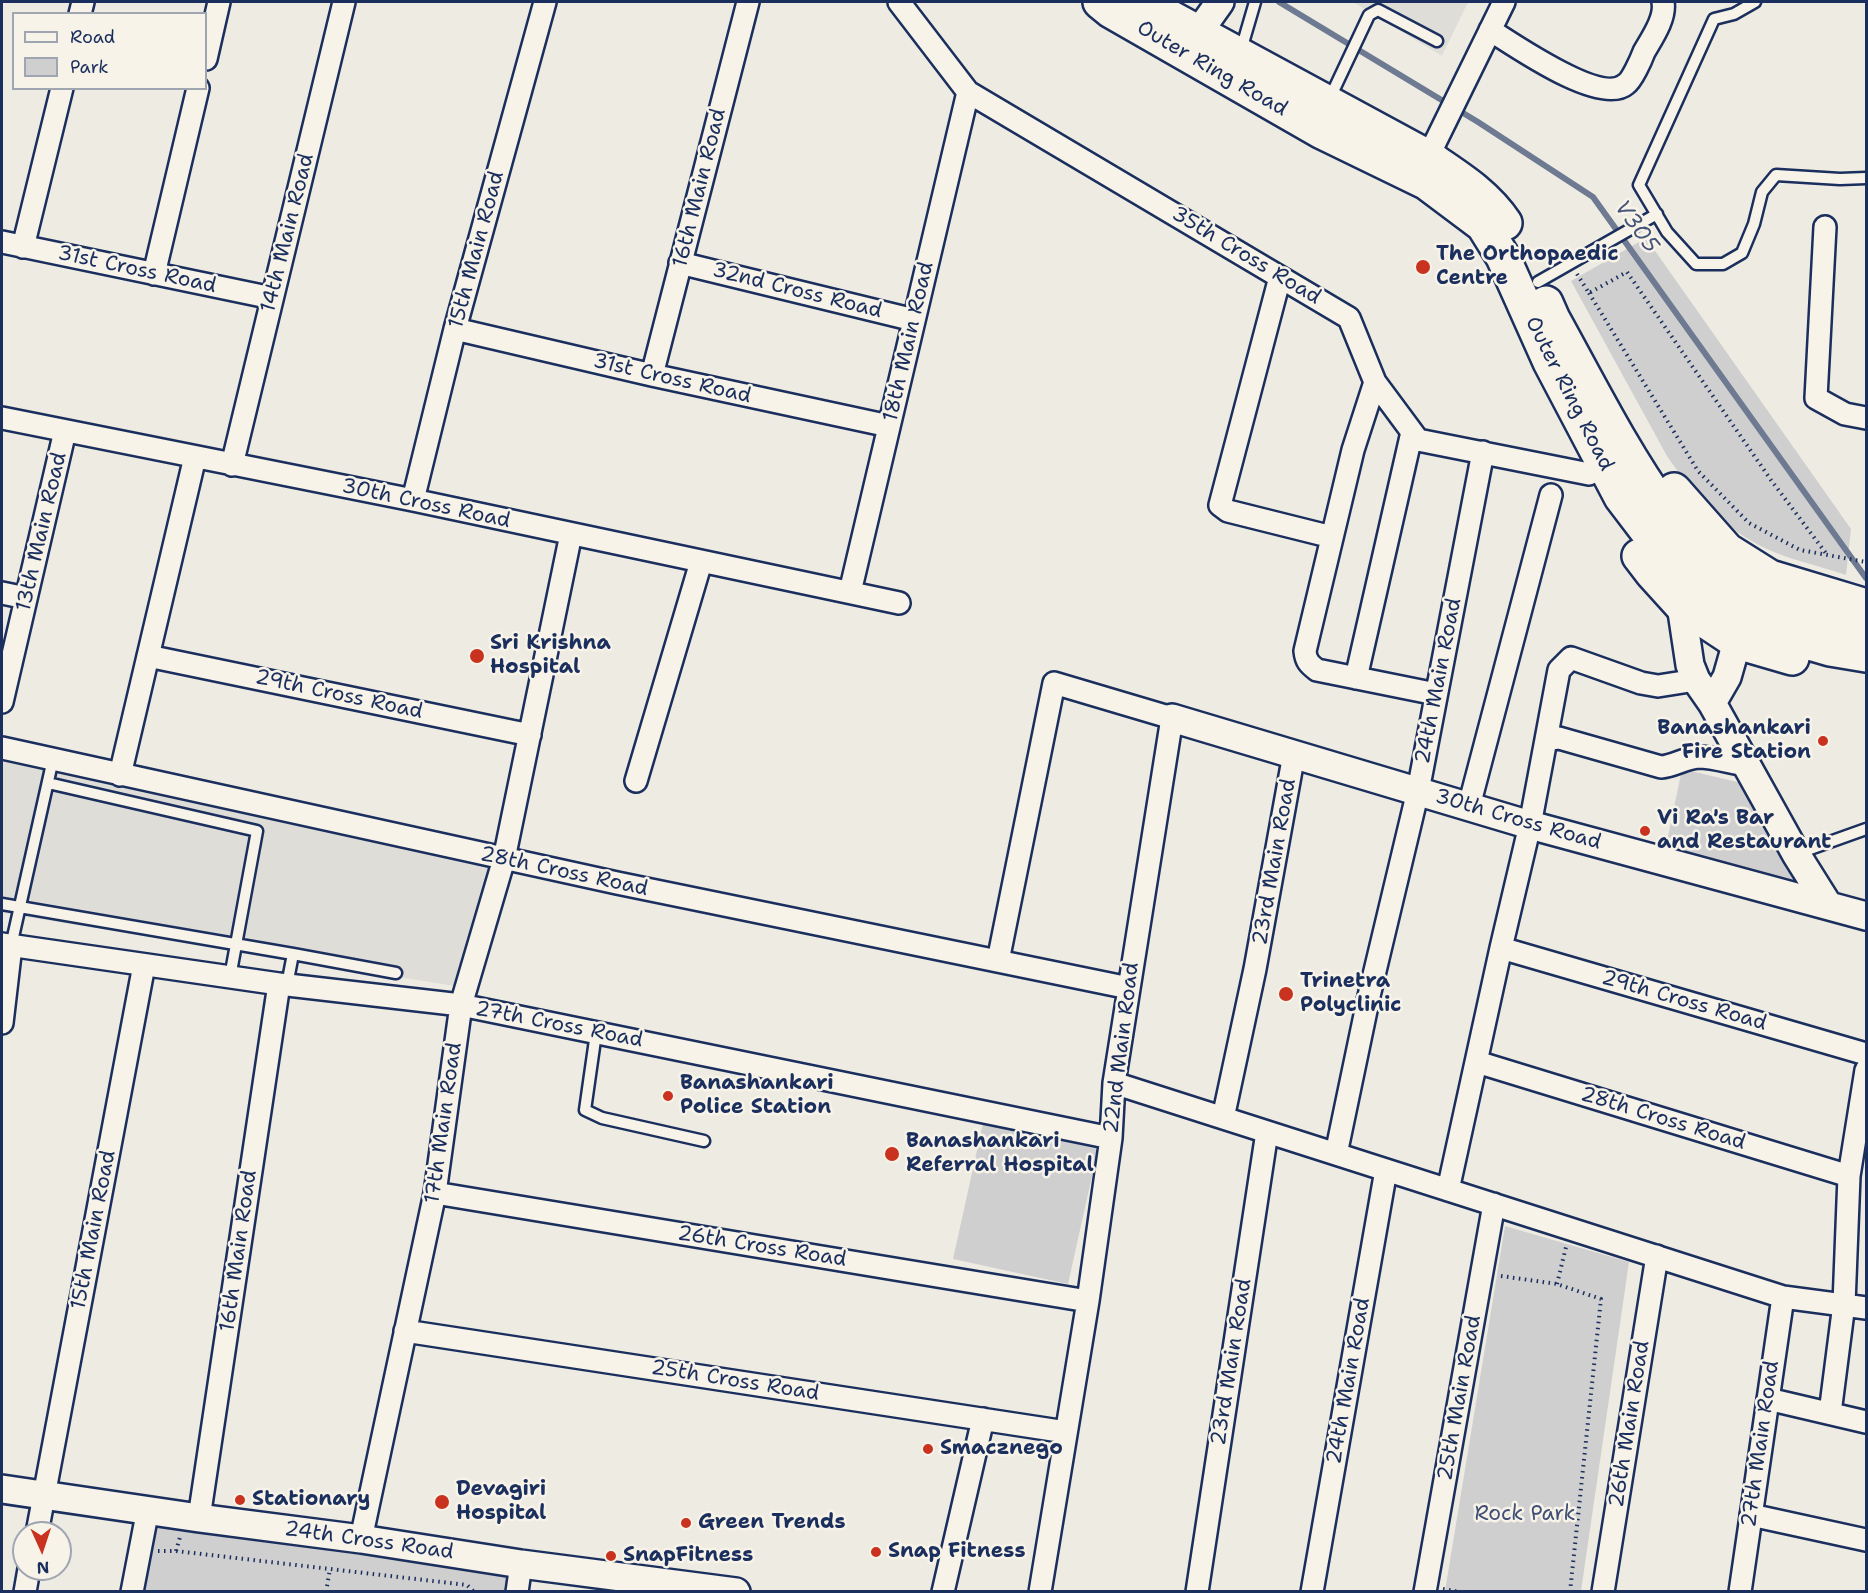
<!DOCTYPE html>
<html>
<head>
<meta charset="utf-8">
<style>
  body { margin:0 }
  #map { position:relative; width:1868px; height:1593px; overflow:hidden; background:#eeebe2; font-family:"Shantell Sans",sans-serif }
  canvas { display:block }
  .frame { position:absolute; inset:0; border:3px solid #1b2f5e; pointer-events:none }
  .legend { position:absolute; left:12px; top:12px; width:195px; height:78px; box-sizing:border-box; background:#f7f3e8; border:2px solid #9fa5b1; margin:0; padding:8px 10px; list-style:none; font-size:18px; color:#1b2f5e }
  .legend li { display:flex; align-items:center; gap:12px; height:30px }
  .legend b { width:30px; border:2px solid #9fa5b1 }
  .north { position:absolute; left:12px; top:1521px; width:60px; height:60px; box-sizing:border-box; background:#f7f3e8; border:2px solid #9fa5b1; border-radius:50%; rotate:177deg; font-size:16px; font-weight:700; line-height:24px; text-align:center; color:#1b2f5e }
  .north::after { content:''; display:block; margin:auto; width:21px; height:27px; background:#c8321e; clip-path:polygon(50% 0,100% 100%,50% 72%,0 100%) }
</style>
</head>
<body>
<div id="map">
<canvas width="1868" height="1593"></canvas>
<div class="frame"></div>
<ul class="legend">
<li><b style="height:8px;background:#f7f3e8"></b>Road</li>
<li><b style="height:16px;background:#cfcfcf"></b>Park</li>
</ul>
<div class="north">N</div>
</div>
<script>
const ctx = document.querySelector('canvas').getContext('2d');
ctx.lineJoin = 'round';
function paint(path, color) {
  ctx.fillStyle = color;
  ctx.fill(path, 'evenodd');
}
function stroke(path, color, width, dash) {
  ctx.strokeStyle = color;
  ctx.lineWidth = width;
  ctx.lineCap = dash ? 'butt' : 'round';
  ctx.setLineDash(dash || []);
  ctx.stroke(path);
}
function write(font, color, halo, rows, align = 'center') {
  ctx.font = font + ' "Shantell Sans",sans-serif';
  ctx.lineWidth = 5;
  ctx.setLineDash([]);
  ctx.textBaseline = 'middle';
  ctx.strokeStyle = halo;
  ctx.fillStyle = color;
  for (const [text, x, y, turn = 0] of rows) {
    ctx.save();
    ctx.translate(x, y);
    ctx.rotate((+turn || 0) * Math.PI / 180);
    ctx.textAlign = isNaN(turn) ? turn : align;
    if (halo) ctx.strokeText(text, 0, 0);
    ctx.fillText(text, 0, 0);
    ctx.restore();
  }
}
const built = new Path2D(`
  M1353 2H1468L1442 56Z
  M2 757 490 864 461 987 2 913Z`);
const green = new Path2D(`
  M1646 238 1851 529 1846 575C1820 566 1791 560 1767 549 1725 530 1692 493 1667 456L1571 281Z
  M1682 769 1746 784 1802 893 1665 851Z
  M983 1123 1098 1149 1068 1284 953 1259Z
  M1505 1226 1629 1262 1581 1591H1445Z
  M152 1515 514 1572 511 1591 139 1592Z`);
const stream = new Path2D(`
  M1279 2 1478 122 1593 197 1866 578`);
const path = new Path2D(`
  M1577 274 1589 293 1627 272 1771 480 1828 556
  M1589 293 1698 471 1749 523 1800 550 1866 562
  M1501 1276 1557 1284 1601 1299 1570 1592
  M1557 1284 1566 1247
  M158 1551H176L467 1585 474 1592
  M176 1551 180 1537
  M1443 1589 1460 1592
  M326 1592 330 1569`);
const service = new Path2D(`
  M1755 2 1734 14 1714 19 1639 185 1667 232 1696 264H1723L1742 253 1754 224 1762 192 1776 175 1840 179 1866 178
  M1241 50 1255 2
  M1329 100 1369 15 1378 10 1437 41
  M1538 282 1657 214
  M48 783 257 831 230 977
  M1796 854 1866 829
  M2 904 293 954
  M11 946 53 759
  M287 985 293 954 396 973
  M596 1033 585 1110 602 1118 704 1141`);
const minor = new Path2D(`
  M899 2 968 92 1349 318 1375 382 1418 440 1589 474
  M80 14 83 2
  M1490 30C1514 45 1601 106 1626 84 1632 80 1641 60 1644 52 1652 38 1666 18 1663 2
  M206 59 219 2
  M1428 157 1504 2
  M1825 227 1816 398 1845 414 1866 418
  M2 242 272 298
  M23 247 62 88
  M680 263 914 320
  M154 274 198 88
  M1280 277 1220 505 1228 511 1332 537
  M455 329 652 375 889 426
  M652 375 748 2
  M1375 382 1353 450 1305 651C1306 661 1309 664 1317 670L1436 694
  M2 418 413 500 899 603
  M232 465 344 2
  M413 500 455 329 545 2
  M850 592 968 92
  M2 593 26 598
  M148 656 530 735
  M1356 678 1412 432
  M2 702 65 431
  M1545 745 1559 670 1571 658 1641 683 1658 686 1696 680
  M2 748 617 883 1129 988
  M120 775 195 457
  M636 781 701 562
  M1469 806 1551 495
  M2 944 279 984 461 1005 1111 1138
  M1501 948 1866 1054
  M998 961 1054 683 1172 718 1114 1083 1111 1138 1088 1301 1040 1592
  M2 1023 11 946
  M1477 1062 1849 1176
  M1114 1083 1783 1297 1866 1308
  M1223 1118 1255 969 1294 754
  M1336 1154 1369 996 1418 791 1483 452
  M1448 1190 1501 948 1530 825 1545 745 1550 739 1559 738 1661 767C1674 766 1685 758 1698 757 1714 757 1731 763 1746 765
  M435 1193 1088 1301
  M405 1331 1066 1432
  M1768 1399 1866 1422
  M1830 1413 1844 1304 1849 1176 1866 1070
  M1751 1515 1866 1540
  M199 1518 279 984
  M37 1533 144 965
  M361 1539 435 1193 461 1005 504 859 571 534
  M25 1592 29 1569
  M132 1592 148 1509
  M517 1592 521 1564
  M943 1592 983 1419
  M1197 1592 1267 1132
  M1312 1592 1386 1170
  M1425 1592 1494 1204
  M1603 1592 1657 1256
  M1740 1592 1783 1297`);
const tertiary = new Path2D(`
  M1198 33 1220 2
  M1681 605 1690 665 1696 680 1712 703 1796 854 1828 905
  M1712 703 1727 677 1737 642
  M1172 718 1530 825 1866 916
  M2 1489 199 1518 361 1539 521 1564 736 1592`);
const trunk = new Path2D(`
  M1100 2 1111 11 1322 132 1427 183 1483 225 1503 257 1550 362 1621 497 1672 564 1724 605 1775 633 1830 649 1866 655
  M1142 2 1428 157C1456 176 1486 194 1505 223
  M1546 303 1553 319C1589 384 1622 451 1666 512 1675 523 1683 538 1693 548 1742 597 1799 620 1866 632
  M1674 490 1727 550 1770 577 1866 606
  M1639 556 1652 573 1681 605 1737 642 1792 658`);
const markers = [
  [1423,267,8,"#c8321e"],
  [477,656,8,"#c8321e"],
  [1823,741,6,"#c8321e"],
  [1645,831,6,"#c8321e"],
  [1286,994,8,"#c8321e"],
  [668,1096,6,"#c8321e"],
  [892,1154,8,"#c8321e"],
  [928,1449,6,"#c8321e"],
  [240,1500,6,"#c8321e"],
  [442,1502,8,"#c8321e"],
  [686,1523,6,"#c8321e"],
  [876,1552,6,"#c8321e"],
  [611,1556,6,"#c8321e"]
];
const streetNames = [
  ["Outer Ring Road",1212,69,30],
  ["16th Main Road",700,188,-76],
  ["14th Main Road",288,233,-76],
  ["15th Main Road",477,250,-75],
  ["35th Cross Road",1246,256,31],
  ["31st Cross Road",137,270,12],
  ["32nd Cross Road",797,291,14],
  ["18th Main Road",909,342,-77],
  ["31st Cross Road",672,379,13],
  ["Outer Ring Road",1569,394,63],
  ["30th Cross Road",426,504,12],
  ["13th Main Road",42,532,-77],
  ["24th Main Road",1439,681,-79],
  ["29th Cross Road",339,695,12],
  ["30th Cross Road",1518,820,16],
  ["23rd Main Road",1275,862,-80],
  ["28th Cross Road",564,872,12],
  ["29th Cross Road",1684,1001,16],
  ["27th Cross Road",559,1025,11],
  ["22nd Main Road",1122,1048,-83],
  ["28th Cross Road",1663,1119,17],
  ["17th Main Road",444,1123,-82],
  ["15th Main Road",94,1230,-79],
  ["26th Cross Road",762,1247,9],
  ["16th Main Road",239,1251,-82],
  ["23rd Main Road",1232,1362,-81],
  ["25th Cross Road",735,1381,9],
  ["24th Main Road",1349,1381,-80],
  ["25th Main Road",1460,1398,-80],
  ["26th Main Road",1630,1424,-81],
  ["27th Main Road",1761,1444,-82],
  ["24th Cross Road",369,1541,8]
];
const poiNames = [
  ["The Orthopaedic",1436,255],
  ["Centre",1436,279],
  ["Sri Krishna",490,644],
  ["Hospital",490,668],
  ["Banashankari",1811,729,"right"],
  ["Fire Station",1811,753,"right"],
  ["Vi Ra's Bar",1657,819],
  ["and Restaurant",1657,843],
  ["Trinetra",1300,982],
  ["Polyclinic",1300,1006],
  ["Banashankari",680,1084],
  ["Police Station",680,1108],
  ["Banashankari",906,1142],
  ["Referral Hospital",906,1166],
  ["Smacznego",940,1449],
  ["Devagiri",456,1490],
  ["Hospital",456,1514],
  ["Stationary",252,1500],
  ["Green Trends",698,1523],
  ["Snap Fitness",888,1552],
  ["SnapFitness",623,1556]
];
const parkNames = [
  ["Rock Park",1525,1515]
];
const waterNames = [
  ["V305",1636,227,54]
];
paint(built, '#deddd8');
paint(green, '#cfcfcf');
stroke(stream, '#6e7992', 6);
stroke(service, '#1b2f5e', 15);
stroke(minor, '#1b2f5e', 26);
stroke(tertiary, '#1b2f5e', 32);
stroke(trunk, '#1b2f5e', 38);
stroke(path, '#1b2f5e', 4, [1.5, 4.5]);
stroke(service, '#f7f3e8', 10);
stroke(minor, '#f7f3e8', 21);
stroke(tertiary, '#f7f3e8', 27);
stroke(trunk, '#f7f3e8', 33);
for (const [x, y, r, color] of markers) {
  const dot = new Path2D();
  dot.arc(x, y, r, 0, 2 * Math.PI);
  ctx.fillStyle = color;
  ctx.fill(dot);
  stroke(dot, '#f7f3e8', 2);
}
write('21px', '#1b2f5e', '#f7f3e8', streetNames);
write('bold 21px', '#1b2f5e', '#f7f3e8', poiNames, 'left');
write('21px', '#3f4f75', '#f7f3e8', parkNames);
write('italic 22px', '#455478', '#f7f3e8', waterNames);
</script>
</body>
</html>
